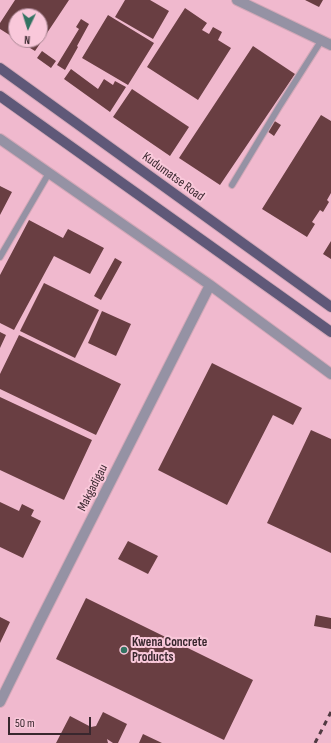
<!DOCTYPE html>
<html>
<head>
<meta charset="utf-8">
<style>
  body { margin:0 }
  #map { position:relative; width:331px; height:743px; overflow:hidden; background:#f9c8da; font-family:"Sofia Sans Condensed",sans-serif }
  canvas { display:block }
  .north { position:absolute; left:8px; top:8px; width:40px; height:40px; box-sizing:border-box; background:#f9c8da; border:1px solid #ac8895; border-radius:50%; rotate:184deg; font-size:11px; font-weight:700; line-height:16px; text-align:center; color:#39272e }
  .north::after { content:''; display:block; margin:auto; width:14px; height:18px; background:#327362; clip-path:polygon(50% 0,100% 100%,50% 72%,0 100%) }
  .scale { position:absolute; left:8px; top:717px; width:83px; height:18px; box-sizing:border-box; border:2px solid #39272e; border-top:0; padding-left:5px; font-size:12px; line-height:14px; white-space:nowrap; color:#39272e; -webkit-text-stroke:3px #f9c8da; paint-order:stroke }
</style>
</head>
<body>
<div id="map">
<canvas width="331" height="743"></canvas>
<div class="north">N</div>
<div class="scale">50 m</div>
</div>
<script>
const ctx = document.querySelector('canvas').getContext('2d');
ctx.lineJoin = 'round';
function paint(path, color) {
  ctx.fillStyle = color;
  ctx.fill(path, 'evenodd');
}
function stroke(path, color, width, dash) {
  ctx.strokeStyle = color;
  ctx.lineWidth = width;
  ctx.lineCap = dash ? 'butt' : 'round';
  ctx.setLineDash(dash || []);
  ctx.stroke(path);
}
function write(font, color, halo, rows, align = 'center') {
  ctx.font = font + ' "Sofia Sans Condensed",sans-serif';
  ctx.lineWidth = 4;
  ctx.setLineDash([]);
  ctx.textBaseline = 'middle';
  ctx.strokeStyle = halo;
  ctx.fillStyle = color;
  for (const [text, x, y, turn = 0] of rows) {
    ctx.save();
    ctx.translate(x, y);
    ctx.rotate((+turn || 0) * Math.PI / 180);
    ctx.textAlign = isNaN(turn) ? turn : align;
    if (halo) ctx.strokeText(text, 0, 0);
    ctx.fillText(text, 0, 0);
    ctx.restore();
  }
}
const built = new Path2D(`
  M0 0H331V743H0ZM16 16H40V40H16Z`);
const building = new Path2D(`
  M15 0H69L35 51 17 40H40V16H16V39L0 29V23Z
  M125 0H150L169 11 153 39 115 17Z
  M305 0H323L319 7Z
  M185 8 207 23 202 30 209 34 213 27 222 32 218 40 231 48 198 100 147 67Z
  M108 15 154 43 128 85 82 58Z
  M81 19 89 24 77 46 78 47 65 70 57 65 79 29 76 27Z
  M253 46 295 74 220 185 179 158Z
  M42 51 56 61 51 68 37 58Z
  M71 69 98 89 104 79 113 85 115 81 126 87 110 112 64 79Z
  M132 89 189 127 170 156 113 117Z
  M321 115 331 121V193L327 200 329 202 323 212 320 210 312 222 315 224 307 237 262 209Z
  M273 120 281 125 274 136 267 131Z
  M0 186 12 192 0 215Z
  M29 220 63 238 68 229 104 248 90 274 54 256 14 330 0 323V275Z
  M331 241V259L323 254Z
  M115 258 122 262 101 300 94 296Z
  M44 283 99 310 75 358 20 331Z
  M102 311 131 324 116 356 88 343Z
  M0 332 6 335 0 348Z
  M19 335 121 384 96 435 0 389V374Z
  M212 363 302 408 293 425 273 415 227 505 158 470Z
  M0 397 92 440 64 500 0 470Z
  M311 430 331 439V553L267 523Z
  M0 502 19 511 22 504 34 510 31 516 41 521 23 558 0 547Z
  M128 541 158 556 148 574 118 559Z
  M86 598 253 680 224 740 56 659Z
  M316 615 331 618V629L314 626Z
  M0 617 10 622 0 643Z
  M103 712 127 724 118 743H113L107 739 108 743H56L70 716 91 727 96 726Z
  M143 734 162 743H139Z`);
const service = new Path2D(`
  M232 185 279 107 321 41
  M0 257 49 173`);
const minor = new Path2D(`
  M237 0 331 45
  M0 139 210 285 331 374
  M0 702 39 623 210 285`);
const primary = new Path2D(`
  M0 68 331 307
  M0 96 331 332`);
const rail = new Path2D(`
  M315 743 331 712`);
const markers = [
  [124,650,4,"#327362"]
];
const streetNames = [
  ["Kudumatse Road",173,177,36],
  ["Makgadigau",93,488,-63]
];
const poiNames = [
  ["Kwena Concrete",132,643],
  ["Products",132,658]
];
paint(built, '#f0b9ce');
paint(building, '#693e42');
stroke(service, '#d3a8b8', 8);
stroke(minor, '#d3a8b8', 12);
stroke(primary, '#d3a8b8', 12);
stroke(service, '#9592a4', 6);
stroke(minor, '#9592a4', 10);
stroke(primary, '#5f5878', 10);
stroke(rail, '#503a42', 3, [5, 5]);
for (const [x, y, r, color] of markers) {
  const dot = new Path2D();
  dot.arc(x, y, r, 0, 2 * Math.PI);
  ctx.fillStyle = color;
  ctx.fill(dot);
  stroke(dot, '#f9c8da', 1.5);
}
write('13px', '#39272e', '#f9c8da', streetNames);
write('bold 13px', '#39272e', '#f9c8da', poiNames, 'left');
</script>
</body>
</html>
